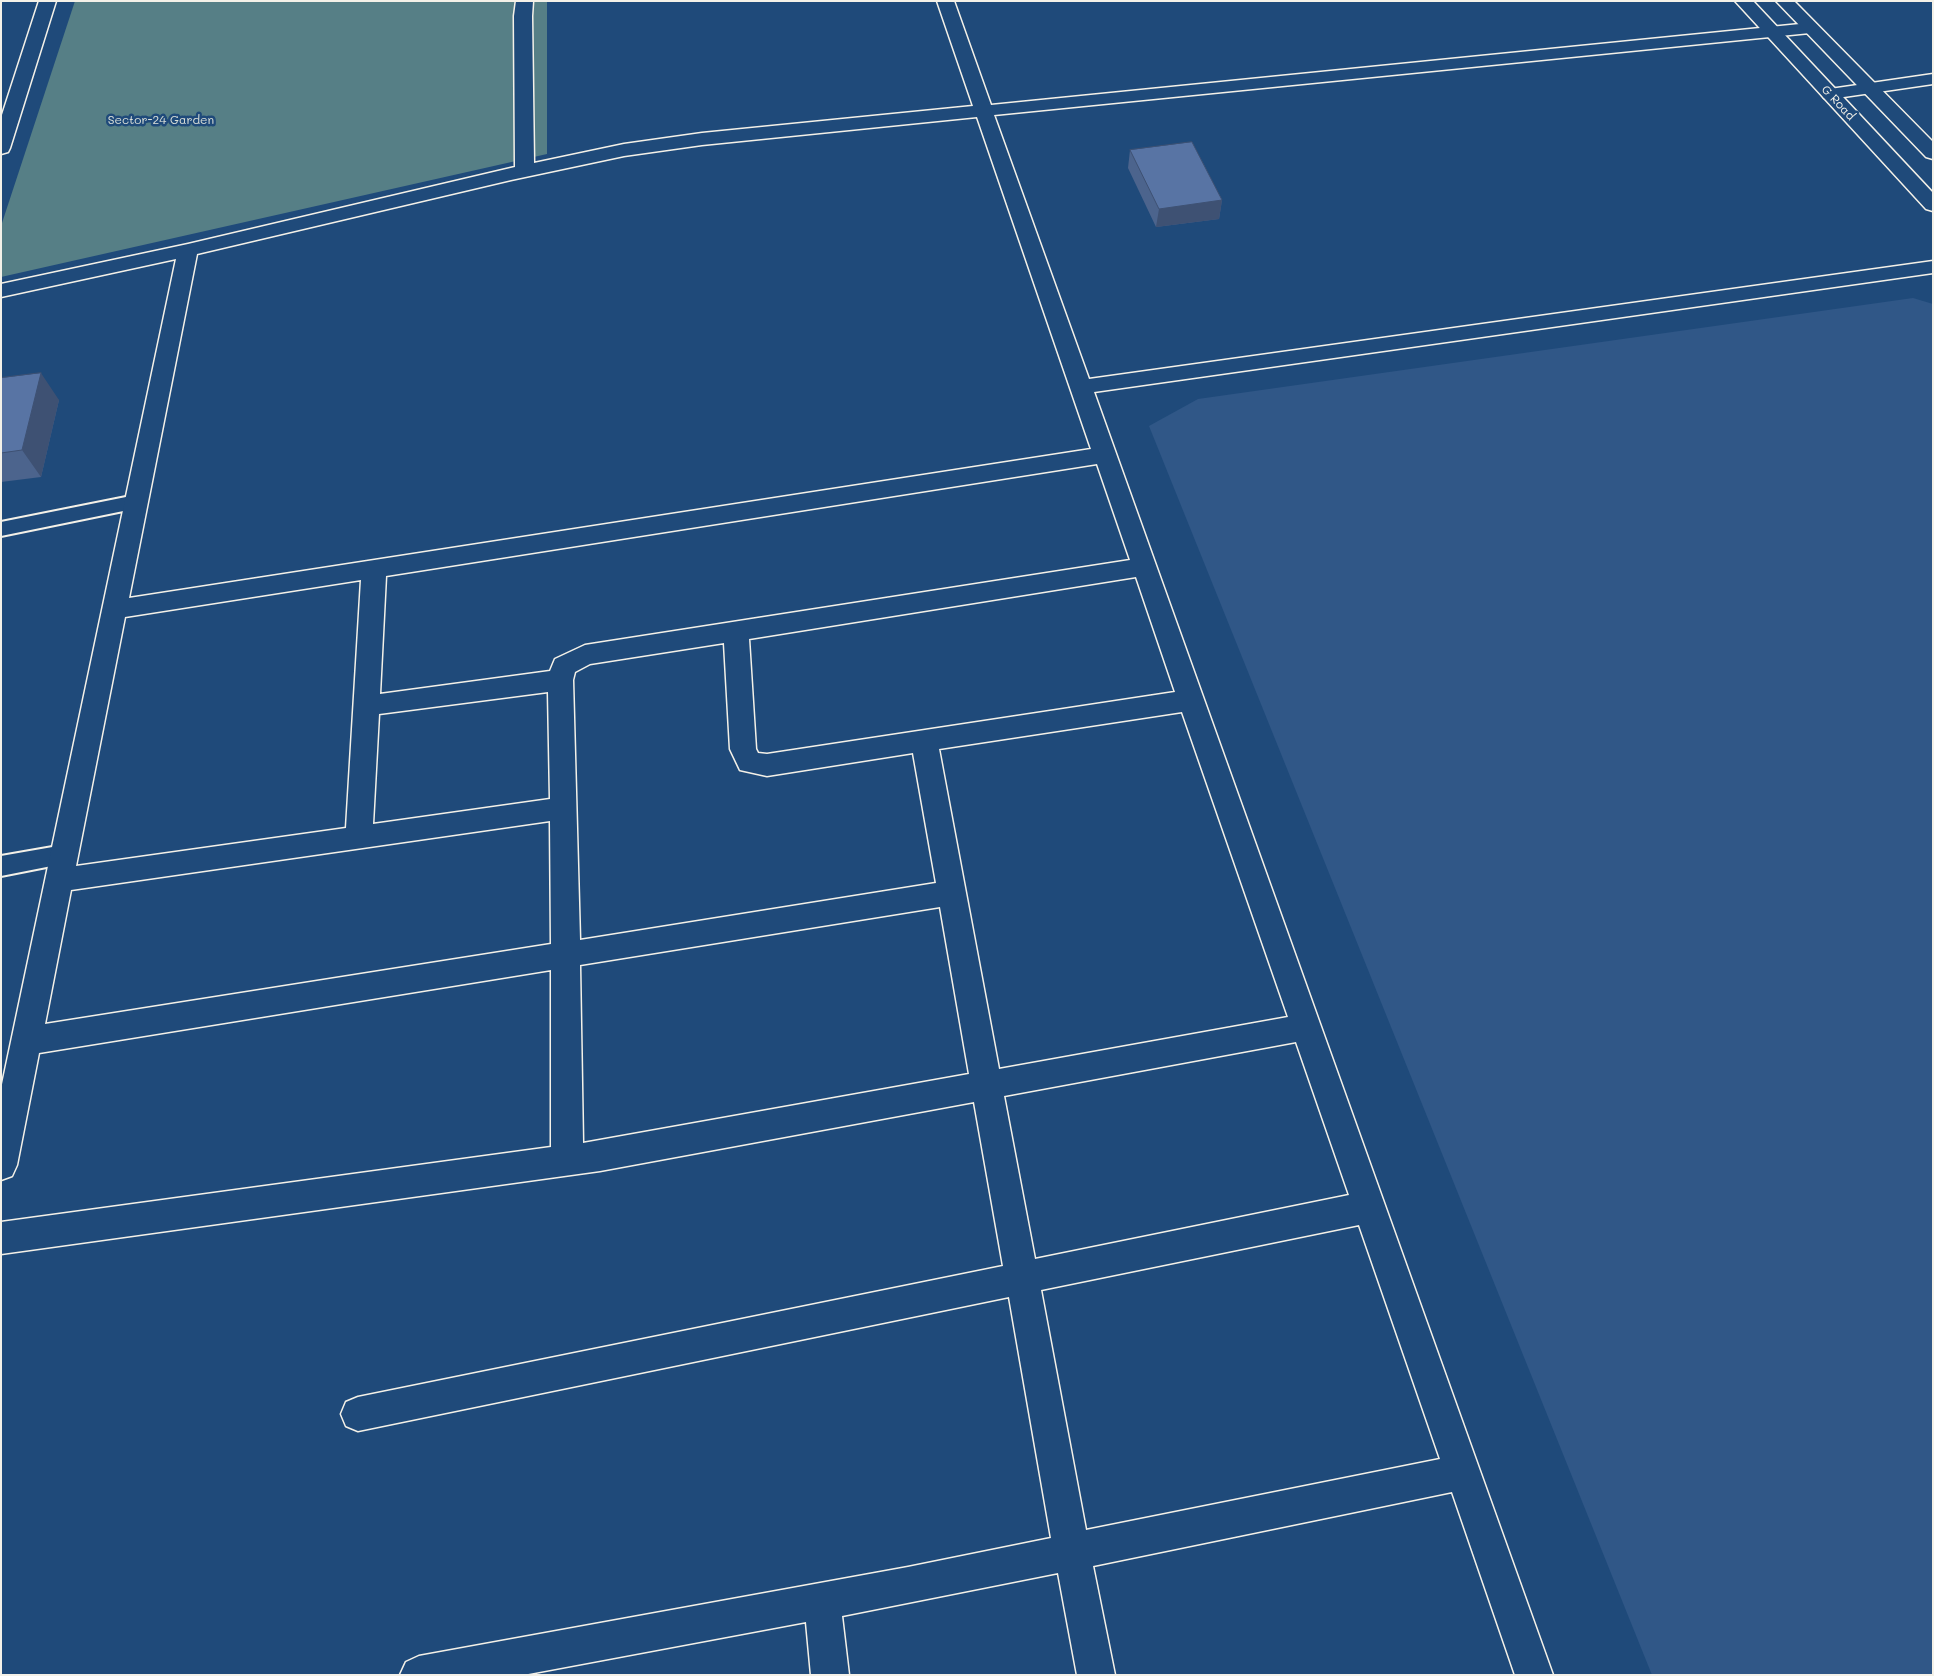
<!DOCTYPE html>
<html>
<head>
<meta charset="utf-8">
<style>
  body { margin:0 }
  #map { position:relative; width:1934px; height:1676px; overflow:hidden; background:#1f4a7a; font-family:Mali,sans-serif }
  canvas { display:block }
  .frame { position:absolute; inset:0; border:2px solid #f4f1e8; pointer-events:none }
</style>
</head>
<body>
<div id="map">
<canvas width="1934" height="1676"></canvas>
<div class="frame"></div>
</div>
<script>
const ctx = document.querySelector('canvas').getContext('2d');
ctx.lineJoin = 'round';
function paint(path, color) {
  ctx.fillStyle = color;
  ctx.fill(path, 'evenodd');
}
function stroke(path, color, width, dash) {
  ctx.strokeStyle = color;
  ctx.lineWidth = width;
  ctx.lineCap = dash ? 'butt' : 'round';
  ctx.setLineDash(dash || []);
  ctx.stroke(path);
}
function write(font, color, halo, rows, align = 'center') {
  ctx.font = font + ' Mali,sans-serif';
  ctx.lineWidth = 5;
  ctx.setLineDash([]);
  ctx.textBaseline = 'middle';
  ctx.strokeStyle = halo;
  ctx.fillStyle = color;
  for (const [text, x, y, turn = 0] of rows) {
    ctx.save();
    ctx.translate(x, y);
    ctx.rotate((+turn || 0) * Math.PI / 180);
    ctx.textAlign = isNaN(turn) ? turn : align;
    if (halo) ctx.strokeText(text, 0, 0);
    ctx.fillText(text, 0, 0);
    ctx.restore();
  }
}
const built = new Path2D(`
  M1913 298 1933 304V1675H1652L1149 426 1198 399Z`);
const green = new Path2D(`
  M75 1H547V154L1 277V226Z`);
const service = new Path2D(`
  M136 495 143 497 146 502 143 507 1 536V522Z
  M64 845 72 848 76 855 72 862 1 876V856Z`);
const minor = new Path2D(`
  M39 1H56L10 148 8 152 1 154V118Z
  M516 1H533L532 16 534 163 624 144 702 133 973 106 937 1H954L991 105 1810 23 1816 24 1819 28 1816 32 1810 33 994 115 1089 379 1933 261V273L1094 392 1553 1675H1515L1452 1492 1093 1566 1115 1675H1077L1058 1573 842 1616 849 1675H811L806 1622 523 1675H400L406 1662 419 1656 908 1567 1051 1538 1009 1297 358 1431 346 1426 341 1414 346 1402 358 1397 1003 1266 974 1102 600 1171 1 1254V1222L551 1147V970L39 1053 17 1165 12 1176 1 1180V1089L176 259 1 297V284L188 244 515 167 514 16ZM977 117 1091 449 129 598 197 254 511 180 624 156 702 145ZM1097 464 1130 560 585 645 555 659 550 671 380 694 386 576ZM1136 577 1175 692 767 754 758 753 756 749 749 639ZM361 580 346 828 76 866 125 617ZM724 643 730 749 740 770 767 776 913 753 936 883 580 940 573 680 575 672 590 664ZM548 692 550 799 373 824 379 714ZM1182 712 1288 1017 999 1069 939 749ZM550 821 551 944 45 1024 71 890ZM940 907 969 1074 583 1143 580 965ZM1296 1042 1349 1195 1035 1259 1004 1096ZM1359 1225 1440 1459 1086 1530 1041 1290Z
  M1933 74V84L1830 99 1824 98 1821 94 1824 90 1830 89Z`);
const tertiary = new Path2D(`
  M1735 1H1753L1933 193V211L1926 209Z
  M1776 1H1794L1933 142V159L1926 157Z`);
const wall = new Path2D(`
  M1130 150 1222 200 1219 219 1156 227 1128 168Z
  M1 378 59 400 41 477 1 482Z`);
const shadedWall = new Path2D(`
  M1222 200 1219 219 1156 227 1159 209Z
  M41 373 59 400 41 477 22 450Z`);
const building = new Path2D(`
  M1192 142 1222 200 1159 209 1130 150Z
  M41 373 22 450 1 453V378Z`);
const farStreetnames = [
  ["G Road",1838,103,47]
];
const farParknames = [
  ["Sector-24 Garden",161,120]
];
paint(built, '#305787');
paint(green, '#567f86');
stroke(service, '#f4f1e8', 4);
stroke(minor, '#f4f1e8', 3);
stroke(tertiary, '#f4f1e8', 3);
paint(service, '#1f4a7a');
paint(minor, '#1f4a7a');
paint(tertiary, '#1f4a7a');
paint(wall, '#4c648d');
paint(shadedWall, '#3e5173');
paint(building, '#5874a4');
stroke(building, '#3e5173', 1);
write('12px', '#f4f1e8', '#1f4a7a', farStreetnames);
write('12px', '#dce0d9', '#1f4a7a', farParknames);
</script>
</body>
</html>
